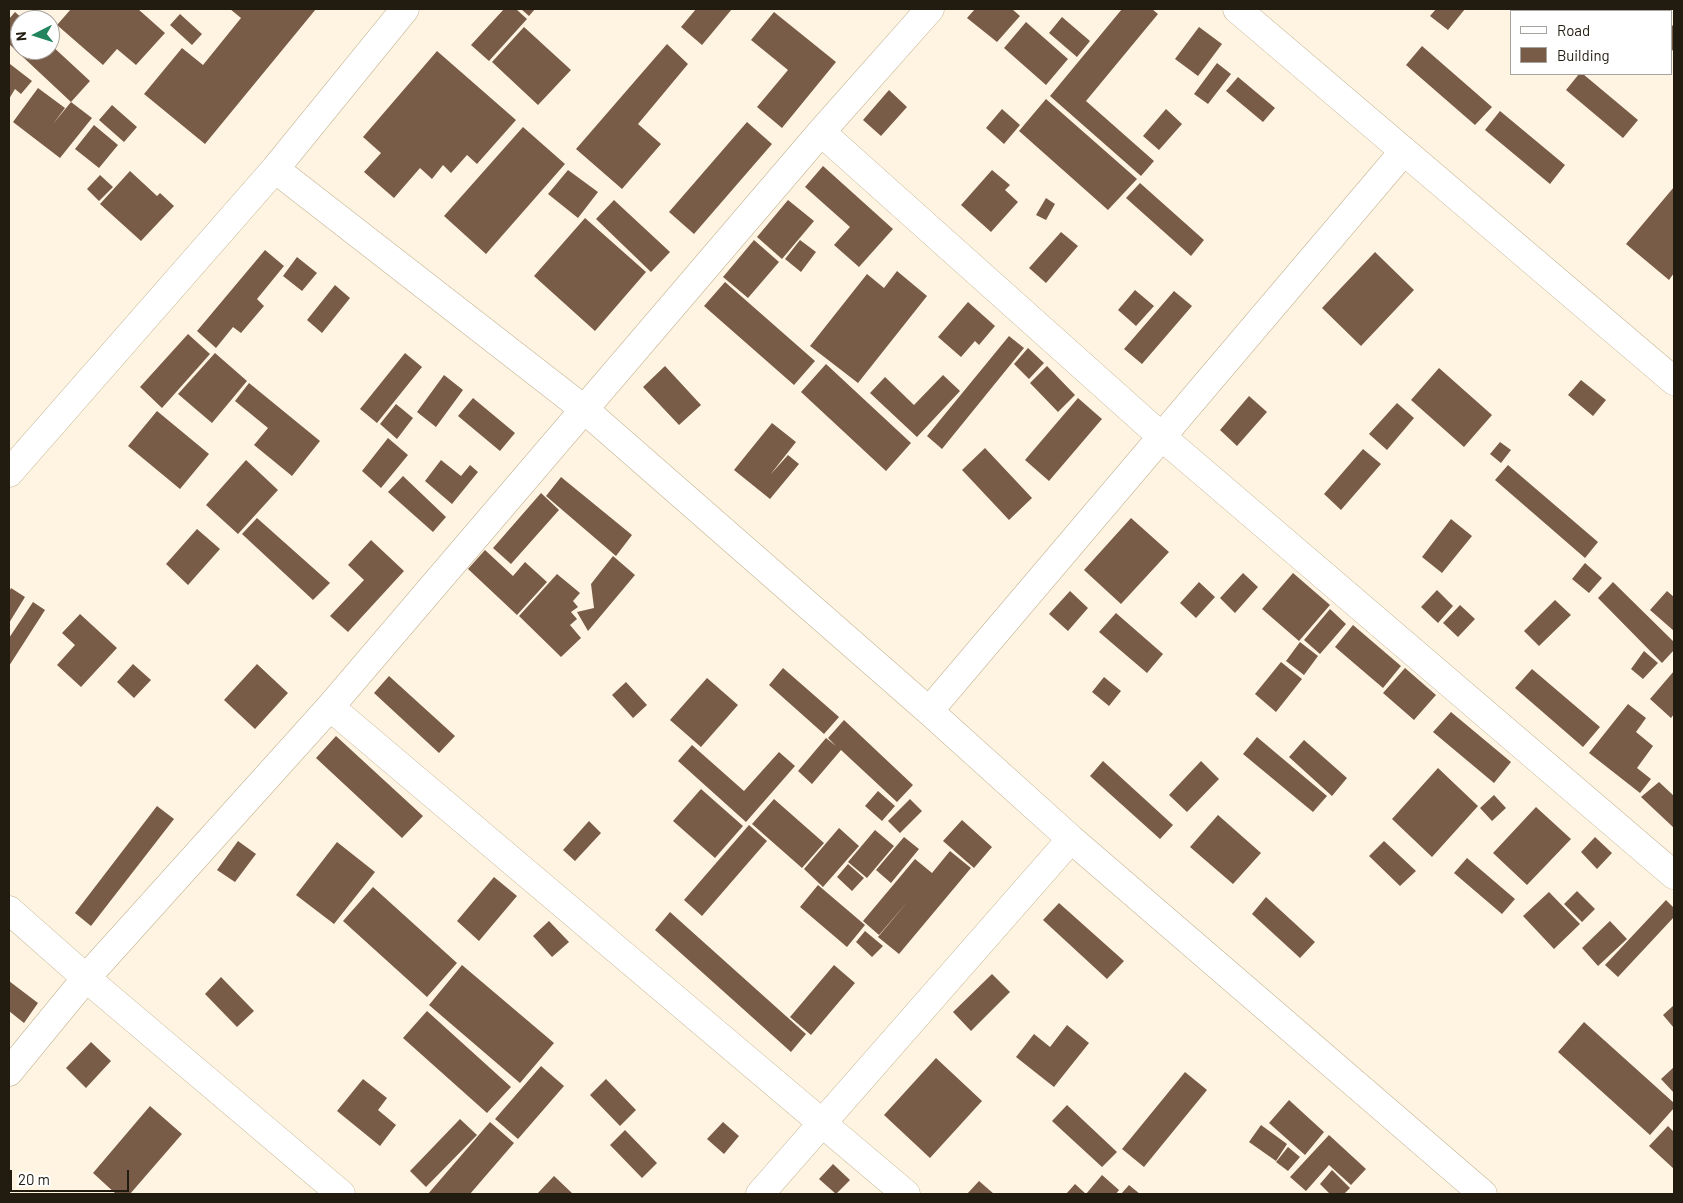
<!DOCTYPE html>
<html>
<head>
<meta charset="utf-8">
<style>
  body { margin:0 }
  #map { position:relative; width:1683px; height:1203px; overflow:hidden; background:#fff4e1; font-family:Barlow,sans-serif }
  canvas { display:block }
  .frame { position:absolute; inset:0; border:10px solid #221c10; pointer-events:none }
  .legend { position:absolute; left:1510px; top:10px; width:162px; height:65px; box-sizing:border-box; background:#fff; border:1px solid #a7a49f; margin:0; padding:6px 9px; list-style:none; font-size:15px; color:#221c10 }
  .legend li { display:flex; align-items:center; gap:10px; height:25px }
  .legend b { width:25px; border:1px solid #a7a49f }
  .north { position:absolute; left:10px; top:10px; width:50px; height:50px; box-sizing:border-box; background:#fff; border:1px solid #a7a49f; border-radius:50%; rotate:265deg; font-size:14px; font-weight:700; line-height:20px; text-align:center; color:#221c10 }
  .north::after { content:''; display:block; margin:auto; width:18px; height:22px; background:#22855e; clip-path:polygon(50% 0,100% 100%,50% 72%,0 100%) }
  .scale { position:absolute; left:10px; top:1170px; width:119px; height:22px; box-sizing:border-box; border:2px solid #221c10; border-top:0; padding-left:6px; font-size:15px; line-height:18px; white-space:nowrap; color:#221c10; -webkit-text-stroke:4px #fff; paint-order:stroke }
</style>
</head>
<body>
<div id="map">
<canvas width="1683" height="1203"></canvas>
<div class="frame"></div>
<ul class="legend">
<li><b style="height:6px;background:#fff"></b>Road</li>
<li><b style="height:14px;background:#785c48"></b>Building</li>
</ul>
<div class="north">N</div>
<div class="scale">20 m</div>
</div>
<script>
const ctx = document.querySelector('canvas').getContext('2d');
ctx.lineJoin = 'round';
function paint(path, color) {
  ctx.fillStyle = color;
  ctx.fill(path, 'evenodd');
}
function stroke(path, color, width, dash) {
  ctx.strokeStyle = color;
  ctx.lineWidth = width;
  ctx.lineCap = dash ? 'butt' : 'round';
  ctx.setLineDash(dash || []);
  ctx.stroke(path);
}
const building = new Path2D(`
  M71 9H138L165 33 136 65 117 49 103 65 57 25Z
  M230 9H316L205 144 144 94 182 48 203 65 241 18Z
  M504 9H516L527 19 489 61 471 45Z
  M521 9H535L529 16Z
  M696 9H732L702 45 681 27Z
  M975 9H1012L1020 16 997 42 967 18Z
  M1122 9H1152L1158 14 1086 101 1154 161 1141 176 1050 96Z
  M1436 9H1465L1448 30 1430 16Z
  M1511 9H1574L1572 11H1514Z
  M1586 9H1604L1607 11H1584Z
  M1634 9H1652L1655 11H1632Z
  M15 12 24 20H20V50H50V44L90 81 71 102 9 44V19Z
  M774 12 836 62 782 128 757 107 788 70 751 40Z
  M180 14 202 34 192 45 170 25Z
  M1062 17 1090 41 1077 57 1049 33Z
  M1026 22 1068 59 1046 85 1004 48Z
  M1672 25 1674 27V48L1672 51Z
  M524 27 571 70 538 105 492 62Z
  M1199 27 1222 44 1198 76 1175 59Z
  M667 44 688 64 638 124 661 144 622 189 576 149Z
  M1422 46 1492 107 1475 125 1406 65Z
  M437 51 516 120 477 164 467 155 451 173 443 165 432 179 420 168 394 198 364 172 381 153 363 137Z
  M1217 63 1231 74 1208 104 1194 94Z
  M10 64 32 81 21 94 15 89 9 99V66Z
  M1579 74H1583L1638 120 1623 138 1566 90Z
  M1238 77 1275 108 1263 122 1226 91Z
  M38 88 65 108 53 124 71 102 92 118 60 158 13 122Z
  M889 90 907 107 881 136 863 120Z
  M1046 99 1137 179 1108 210 1019 131Z
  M112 105 137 127 124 142 99 120Z
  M1002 109 1020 125 1004 144 986 128Z
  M1166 109 1182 124 1159 150 1143 136Z
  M1500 111 1565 165 1550 184 1485 130Z
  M747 122 772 144 694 234 669 212Z
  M94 125 118 145 99 168 75 149Z
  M523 127 565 164 486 254 444 216Z
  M823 166 893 229 859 267 834 245 850 227 805 187Z
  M568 170 598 192 578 218 548 194Z
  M992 170 1010 185 1005 190 1018 202 991 232 961 205Z
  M130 171 157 196 160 193 174 206 141 241 100 204Z
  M100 175 113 187 99 201 87 189Z
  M1140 183 1204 240 1191 256 1126 198Z
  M1674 187V273L1669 280 1626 244Z
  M1046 198 1055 204 1046 220 1036 215Z
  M614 200 670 252 651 272 596 219Z
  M788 200 814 221 782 259 757 237Z
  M585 218 646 272 595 331 534 276Z
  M1061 232 1078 246 1046 283 1029 268Z
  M754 240 779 262 748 298 723 277Z
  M800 240 816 252 801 272 785 259Z
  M265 250 284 266 257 299 264 306 241 333 233 327 216 348 197 331Z
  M1375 252 1414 290 1361 346 1322 308Z
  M297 257 317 273 302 291 283 276Z
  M897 271 927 296 858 383 810 346 867 274 884 288Z
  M725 282 815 361 794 385 704 306Z
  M335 285 350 298 322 333 307 320Z
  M1135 290 1154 306 1136 326 1118 310Z
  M1174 291 1192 306 1142 364 1124 349Z
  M968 302 995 326 979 345 975 341 961 357 938 337Z
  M188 334 210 354 162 408 140 387Z
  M1009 336 1024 348 942 449 927 436Z
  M1028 348 1044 363 1029 379 1014 364Z
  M215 353 247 381 212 423 178 394Z
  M405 353 422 367 377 423 360 409Z
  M826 364 911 443 886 471 801 392Z
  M665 366 701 405 679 425 643 387Z
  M1047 366 1075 395 1058 412 1030 383Z
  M1439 368 1492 415 1464 447 1411 400Z
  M444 375 463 390 436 427 417 412Z
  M943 375 960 391 917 437 870 393 885 377 914 405Z
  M1581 380 1606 400 1593 416 1568 395Z
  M249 383 320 441 292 476 254 445 268 428 235 401Z
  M1249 396 1267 412 1237 446 1220 430Z
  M473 398 515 433 500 451 458 416Z
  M1078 398 1102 419 1049 481 1025 460Z
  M1397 403 1414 418 1387 450 1369 434Z
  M396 404 413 418 397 439 380 424Z
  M157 411 209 454 180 489 128 446Z
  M772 423 796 442 770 475 788 455 799 464 770 499 734 470Z
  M388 438 408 455 381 488 362 471Z
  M1500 442 1511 450 1501 463 1490 454Z
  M985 448 1032 498 1009 520 962 470Z
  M1363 449 1381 464 1341 510 1324 494Z
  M246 460 278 490 238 534 206 505Z
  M441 460 461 476 470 465 478 472 452 504 425 481Z
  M1508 465 1598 542 1585 558 1495 480Z
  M403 476 446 517 433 532 388 492Z
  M561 477 632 535 616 556 546 496Z
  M541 493 559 510 511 564 493 548Z
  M257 518 330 583 313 600 242 534Z
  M1131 518 1169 552 1121 604 1084 570Z
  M1451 519 1472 536 1442 573 1422 557Z
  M197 529 220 549 188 585 166 564Z
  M371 540 404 571 348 632 330 616 364 580 348 565Z
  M485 550 513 576 525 562 547 582 517 615 468 569Z
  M613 556 635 575 588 631 577 612 594 608 591 584Z
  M1585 563 1602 578 1589 593 1572 579Z
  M1243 573 1258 587 1235 613 1220 598Z
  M1293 573 1330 605 1299 641 1262 609Z
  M557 574 580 593 573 601 578 607 571 612 577 619 570 625 581 638 561 657 519 616Z
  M1199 582 1215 597 1196 618 1180 603Z
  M1613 582 1674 642V650L1662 663 1598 598Z
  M11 588 25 597 9 623V592Z
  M1437 590 1453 606 1438 623 1421 607Z
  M1070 591 1088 608 1068 631 1049 614Z
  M1667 591 1674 597V631L1650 610Z
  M1555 600 1571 615 1539 646 1524 631Z
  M33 602 45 610 9 666V638Z
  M1460 605 1475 619 1458 637 1443 623Z
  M1330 609 1346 624 1320 654 1304 640Z
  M1116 613 1163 654 1147 673 1099 632Z
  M80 614 117 648 81 687 57 665 75 645 62 633Z
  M1353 625 1401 666 1383 688 1335 647Z
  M1300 642 1318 656 1304 675 1286 661Z
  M1644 651 1658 663 1643 679 1631 669Z
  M1281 662 1302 679 1276 712 1255 694Z
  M133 664 151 680 134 698 117 682Z
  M257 664 288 693 255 729 224 700Z
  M783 668 839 717 824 734 769 685Z
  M1405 668 1436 695 1414 720 1383 693Z
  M1532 669 1600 727 1583 747 1515 688Z
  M1674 671V714L1671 718 1650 699Z
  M389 676 455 736 439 753 374 693Z
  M1104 677 1121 691 1109 706 1092 692Z
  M707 678 738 705 701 747 670 720Z
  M626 682 647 705 633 718 612 695Z
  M1628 704 1646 718 1636 732 1653 746 1637 768 1651 779 1640 793 1589 753Z
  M1451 712 1511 762 1494 783 1433 732Z
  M844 720 913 785 897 802 841 750 812 784 798 771 826 738 836 746 828 738Z
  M336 736 423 816 402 838 316 758Z
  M1257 737 1327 796 1313 812 1243 754Z
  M1304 740 1347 778 1332 796 1289 757Z
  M692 745 744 791 779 752 795 766 746 822 678 761Z
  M1103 761 1173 825 1160 839 1090 776Z
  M1201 761 1219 779 1187 812 1169 795Z
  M1438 768 1478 806 1432 857 1392 819Z
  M1659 782 1674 796V828L1641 797Z
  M701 789 743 826 715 858 673 821Z
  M878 791 895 806 882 821 865 806Z
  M1494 795 1506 808 1492 821 1480 808Z
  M774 799 824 843 802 868 752 824Z
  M910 799 922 811 900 833 888 821Z
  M157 806 174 819 91 926 75 913Z
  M1536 807 1571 839 1527 885 1493 853Z
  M1218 815 1261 853 1233 884 1190 847Z
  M962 820 992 847 974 868 943 841Z
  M589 821 601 833 575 861 563 850Z
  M749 825 767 841 702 916 684 900Z
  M839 828 859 846 823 887 804 869Z
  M875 830 894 846 867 878 848 862Z
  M904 837 919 849 891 883 876 870Z
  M1595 837 1612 853 1597 869 1581 852Z
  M238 841 256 854 235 882 217 870Z
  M1384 841 1416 871 1400 886 1369 856Z
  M337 842 375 872 334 924 296 895Z
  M950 851 971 868 899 954 878 937 909 900 879 935 863 921 915 859 932 873Z
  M1467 858 1515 899 1502 914 1454 873Z
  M848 864 864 878 852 891 837 877Z
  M494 877 517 896 479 941 457 921Z
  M818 885 865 925 847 947 800 907Z
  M373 887 457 963 427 997 343 921Z
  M1577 891 1595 909 1582 922 1564 904Z
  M1549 892 1580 924 1554 949 1523 916Z
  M1266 897 1315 942 1300 958 1252 914Z
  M1666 900 1674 908V917L1618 977 1605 965Z
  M1059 903 1124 961 1107 979 1043 920Z
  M670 912 806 1034 791 1052 655 930Z
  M549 921 569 942 552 957 533 936Z
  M1610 921 1627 939 1598 966 1582 948Z
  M865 931 883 946 872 957 856 942Z
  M462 965 554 1043 520 1083 429 1005Z
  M834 965 855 983 811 1035 790 1017Z
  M992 974 1010 992 971 1031 953 1012Z
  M221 977 254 1011 237 1027 205 994Z
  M9 981 38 1003 24 1023 9 1011Z
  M1674 1005V1028L1663 1015Z
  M427 1011 511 1087 487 1113 403 1038Z
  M1584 1022 1674 1103V1108L1650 1135 1558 1052Z
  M1067 1025 1089 1043 1054 1087 1016 1057 1034 1034 1050 1047Z
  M91 1042 111 1061 86 1088 66 1068Z
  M936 1058 982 1101 930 1158 884 1115Z
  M541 1066 564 1086 518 1139 495 1119Z
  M1674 1067V1093L1661 1079Z
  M1185 1072 1207 1090 1144 1167 1122 1149Z
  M363 1079 387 1098 378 1110 396 1125 380 1146 337 1111Z
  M606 1079 636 1110 620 1126 590 1095Z
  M1289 1100 1324 1132 1305 1155 1269 1123Z
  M1067 1105 1117 1152 1102 1167 1052 1121Z
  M150 1106 182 1134 130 1194H116L93 1173Z
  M460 1119 477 1135 426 1187 410 1171Z
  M490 1122 514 1143 470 1194H428Z
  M723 1122 739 1136 724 1154 707 1139Z
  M1261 1125 1287 1144 1276 1161 1249 1142Z
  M1668 1126 1674 1132V1169L1649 1146Z
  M625 1130 657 1163 642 1178 610 1145Z
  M1329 1135 1366 1169 1351 1185 1329 1165 1306 1191 1290 1177Z
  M1288 1147 1300 1157 1288 1171 1276 1162Z
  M833 1164 850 1180 836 1194 819 1179Z
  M1332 1170 1350 1188 1344 1194H1330L1320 1184Z
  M1102 1175 1119 1190 1116 1194H1086Z
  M554 1176 573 1194H537Z
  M979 1181 994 1194H967Z
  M1075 1184 1086 1194H1066Z
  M1129 1185 1140 1194H1121Z`);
const minor = new Path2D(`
  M1237 9 1674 381
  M821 132 1162 437 1674 875
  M275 169 585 410 929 711 1071 839 1483 1194
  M9 473 275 169 405 9
  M330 707 906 1194
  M929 711 1404 151
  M9 910 86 978 341 1194
  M9 1072 86 978 330 707 821 132 930 9
  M760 1194 1071 839`);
paint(building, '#785c48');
stroke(minor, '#c3b394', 29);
stroke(minor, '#fff', 28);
</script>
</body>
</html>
